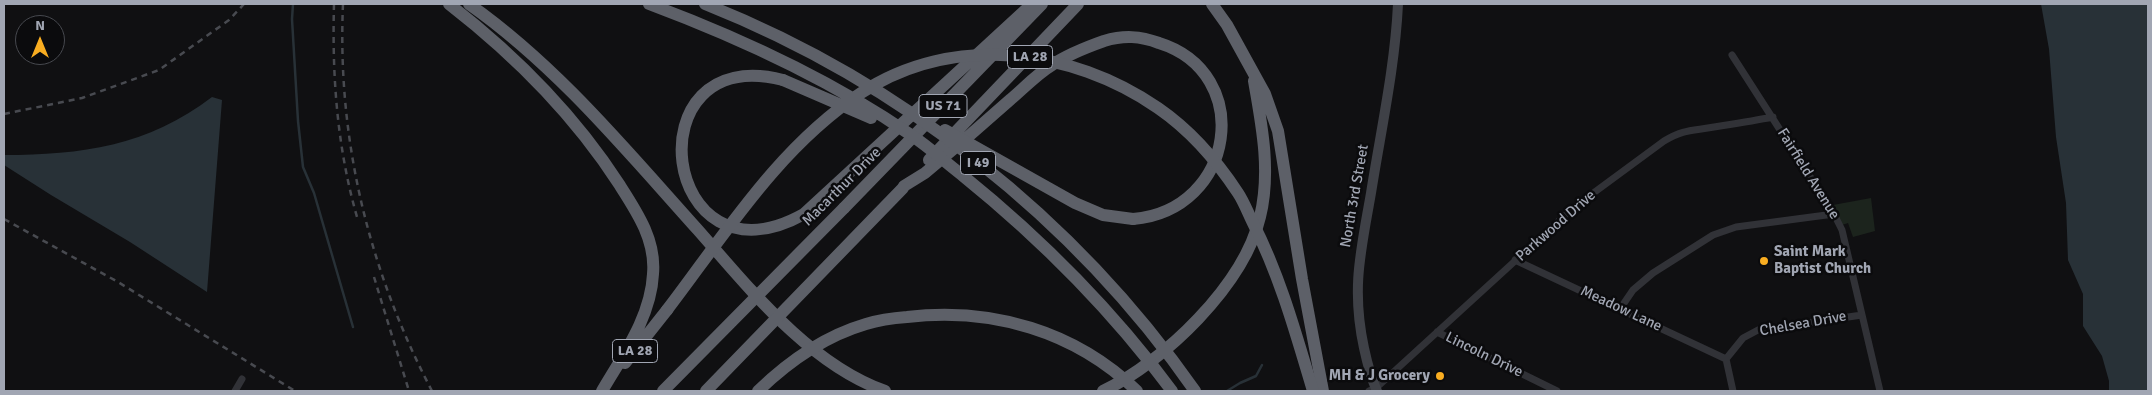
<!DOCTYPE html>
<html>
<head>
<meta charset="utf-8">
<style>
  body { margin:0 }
  #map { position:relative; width:2152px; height:395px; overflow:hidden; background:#101012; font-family:Signika,sans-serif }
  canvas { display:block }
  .frame { position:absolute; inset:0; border:5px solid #a1a6b3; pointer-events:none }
  .north { position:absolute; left:15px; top:15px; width:50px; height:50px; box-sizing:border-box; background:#0b0b0d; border:1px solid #47494f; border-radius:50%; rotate:0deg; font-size:14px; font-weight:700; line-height:20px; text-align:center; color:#a1a6b3 }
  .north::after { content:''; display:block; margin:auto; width:18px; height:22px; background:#f9ad21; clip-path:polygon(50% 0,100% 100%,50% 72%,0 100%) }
</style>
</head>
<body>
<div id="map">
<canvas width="2152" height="395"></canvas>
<div class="frame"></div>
<div class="north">N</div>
</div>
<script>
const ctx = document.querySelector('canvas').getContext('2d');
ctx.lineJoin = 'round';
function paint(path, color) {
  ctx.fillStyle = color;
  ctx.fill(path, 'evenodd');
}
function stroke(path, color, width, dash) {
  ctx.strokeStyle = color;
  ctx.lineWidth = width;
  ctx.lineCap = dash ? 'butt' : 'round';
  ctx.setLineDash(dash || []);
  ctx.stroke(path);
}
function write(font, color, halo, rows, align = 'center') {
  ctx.font = font + ' Signika,sans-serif';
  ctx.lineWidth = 5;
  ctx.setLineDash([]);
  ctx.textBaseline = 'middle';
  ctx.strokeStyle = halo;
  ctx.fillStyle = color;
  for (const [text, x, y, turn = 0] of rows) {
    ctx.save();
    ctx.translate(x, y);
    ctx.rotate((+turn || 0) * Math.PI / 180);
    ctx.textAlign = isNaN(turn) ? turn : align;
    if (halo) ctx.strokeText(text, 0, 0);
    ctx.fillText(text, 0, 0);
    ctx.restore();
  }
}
const green = new Path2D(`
  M1871 198 1875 231 1853 237 1848 223 1842 225 1833 205Z`);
const water = new Path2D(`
  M2041 4H2148V391H2109V381L2102 356 2083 326V294L2068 260 2066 203 2056 137 2049 49Z
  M212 97 222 100 207 292 130 242 51 195 4 165V155C81 155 148 146 212 97Z`);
const stream = new Path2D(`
  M293 4 292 19 298 121 303 167 314 193 353 327
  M1227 391 1240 383 1256 376 1262 365`);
const street = new Path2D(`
  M1732 55 1834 214 1842 230 1880 391
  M1515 260 1726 359
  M1620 309 1633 290 1653 273 1713 235 1736 227 1834 214
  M1437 332 1557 391
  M1726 359 1743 338 1758 330 1862 315
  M1726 359 1733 391
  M235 391 242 379
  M1369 391 1376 388 1573 208 1664 141C1684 129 1692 131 1714 127 1733 124 1753 121 1773 117`);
const secondary = new Path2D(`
  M1377 391C1371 378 1367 362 1364 348 1351 288 1361 251 1371 193 1381 130 1395 67 1398 4`);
const highway = new Path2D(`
  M449 4C516 56 573 113 619 184 637 212 656 240 653 274 651 317 623 355 602 391
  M469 4C557 66 626 150 698 230 750 289 809 364 885 391
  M1212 4 1227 25 1265 94 1278 131 1302 279 1323 391
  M783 80C630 41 661 294 804 214L1032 4
  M929 160 1078 4
  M904 186 925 173C954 149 983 124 1011 99 1024 88 1037 74 1052 65 1067 55 1087 47 1104 41 1124 35 1140 36 1159 43 1255 73 1236 210 1133 219
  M844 208 1042 4
  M625 363 667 310
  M1103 391C1164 362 1244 285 1260 217 1271 172 1262 126 1254 81`);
const rail = new Path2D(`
  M334 4C332 76 337 147 357 217
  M343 4C337 140 369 271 432 391
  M4 114 82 98 159 70 229 20 244 4
  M4 219 118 282 295 391
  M374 277 409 391`);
const highwayBridge = new Path2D(`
  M649 4C740 38 831 80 911 135 929 147 945 162 962 175 1040 238 1112 310 1172 391
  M705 4C901 82 1074 218 1195 391
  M783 80 871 118
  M945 130 1075 203 1103 215 1133 219
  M667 310C725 234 779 147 861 93 952 33 1071 48 1158 108 1190 130 1217 161 1238 193 1244 202 1248 213 1253 223 1280 276 1296 334 1313 391
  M663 391 844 208
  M706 391 903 188
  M758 391C788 362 825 336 866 324 879 320 894 318 907 317 992 307 1075 331 1137 391`);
const markers = [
  [1764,261,5,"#f9ad21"],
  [1440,376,5,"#f9ad21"]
];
const shields = [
  [1030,57,45],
  [943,106,48],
  [978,163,35],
  [635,351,45]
];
const shieldNames = [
  ["LA 28",1030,57],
  ["US 71",943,106],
  ["I 49",978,163],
  ["LA 28",635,351]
];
const streetNames = [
  ["Fairfield Avenue",1808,174,58],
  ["Macarthur Drive",842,187,-45],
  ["North 3rd Street",1355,196,-80],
  ["Parkwood Drive",1556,226,-41],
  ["Meadow Lane",1621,309,25],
  ["Chelsea Drive",1803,324,-10],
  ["Lincoln Drive",1484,355,26]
];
const poiNames = [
  ["Saint Mark",1774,252],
  ["Baptist Church",1774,269],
  ["MH & J Grocery",1430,376,"right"]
];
paint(green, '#1c241d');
paint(water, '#283137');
stroke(stream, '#283137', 2.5);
stroke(street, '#313237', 7);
stroke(secondary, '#3f4147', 10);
stroke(highway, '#5d6068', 12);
stroke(rail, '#484a50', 2.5, [6, 5]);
stroke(highwayBridge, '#5d6068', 12);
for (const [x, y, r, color] of markers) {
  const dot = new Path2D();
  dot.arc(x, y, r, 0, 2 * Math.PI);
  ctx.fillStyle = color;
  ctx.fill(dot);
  stroke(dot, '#0b0b0d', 2);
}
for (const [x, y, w] of shields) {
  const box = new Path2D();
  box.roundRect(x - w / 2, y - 11.5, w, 23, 4);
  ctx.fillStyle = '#0b0b0d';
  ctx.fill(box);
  stroke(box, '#a1a6b3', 1);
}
write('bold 14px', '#a1a6b3', null, shieldNames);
write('15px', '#a1a6b3', '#0b0b0d', streetNames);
write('bold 15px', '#a1a6b3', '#0b0b0d', poiNames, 'left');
</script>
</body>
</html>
